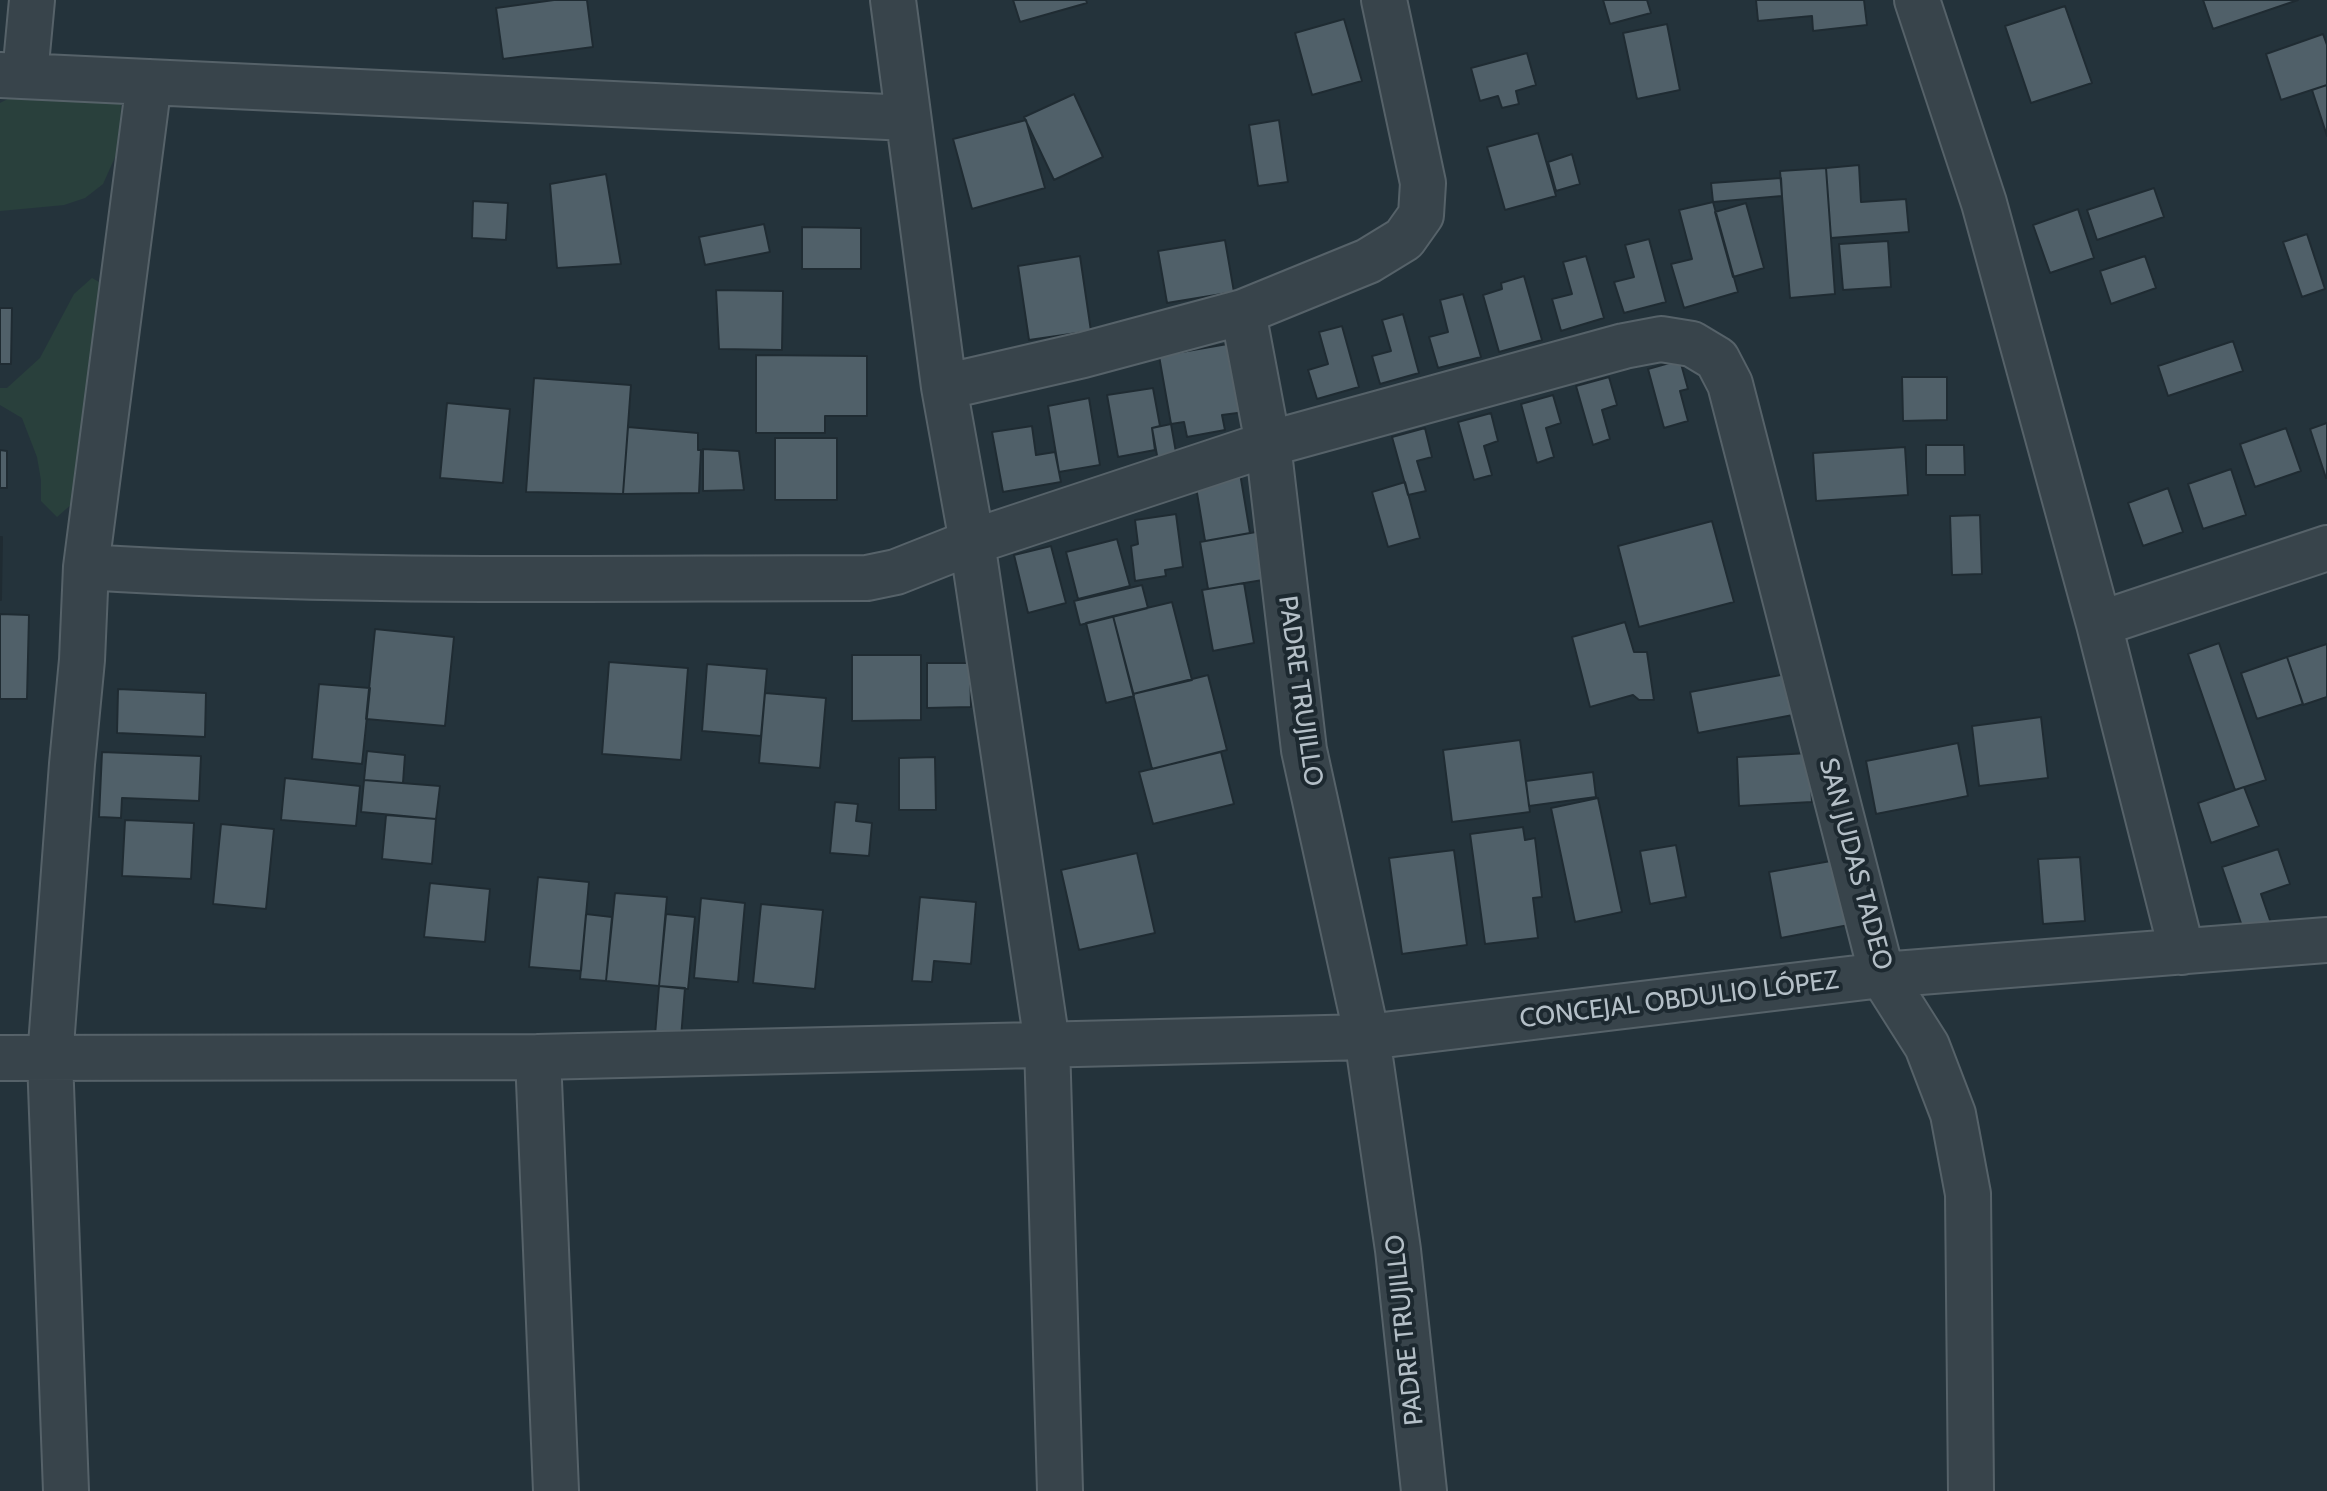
<!DOCTYPE html>
<html>
<head>
<meta charset="utf-8">
<style>
  body { margin:0 }
  canvas { display:block; background:#24333b }
</style>
</head>
<body>
<canvas width="2327" height="1491"></canvas>
<script>
const ctx = document.querySelector('canvas').getContext('2d');
ctx.lineJoin = 'round';
function paint(path, color) {
  ctx.fillStyle = color;
  ctx.fill(path, 'evenodd');
}
function stroke(path, color, width, dash) {
  ctx.strokeStyle = color;
  ctx.lineWidth = width;
  ctx.lineCap = dash ? 'butt' : 'round';
  ctx.setLineDash(dash || []);
  ctx.stroke(path);
}
function write(font, color, halo, rows, align = 'center') {
  ctx.font = font + ' Cabin,sans-serif';
  ctx.lineWidth = 8;
  ctx.setLineDash([]);
  ctx.textBaseline = 'middle';
  ctx.strokeStyle = halo;
  ctx.fillStyle = color;
  for (const [text, x, y, turn = 0] of rows) {
    ctx.save();
    ctx.translate(x, y);
    ctx.rotate((+turn || 0) * Math.PI / 180);
    ctx.textAlign = isNaN(turn) ? turn : align;
    if (halo) ctx.strokeText(text, 0, 0);
    ctx.fillText(text, 0, 0);
    ctx.restore();
  }
}
const green = new Path2D(`
  M45 80 121 100 120 146 103 184 85 198 64 205 0 211V103Z
  M92 278 113 290 74 502 57 517 41 501V480L37 457 22 418 0 405V388H7L40 358 74 294Z`);
const building = new Path2D(`
  M554 0H587L593 47 503 59 496 8Z
  M1013 0H1086L1087 3 1020 22Z
  M1603 0H1647L1651 13 1610 24Z
  M1756 0H1864L1867 25 1813 31 1812 16 1758 21Z
  M2203 0H2298L2213 29Z
  M2065 6 2092 83 2031 103 2005 26Z
  M1344 19 1362 81 1312 95 1295 33Z
  M1667 24 1680 90 1637 99 1623 33Z
  M2323 34 2327 45V85L2281 100 2266 54Z
  M1527 53 1536 85 1516 91 1519 104 1502 108 1498 96 1480 101 1471 68Z
  M2327 85V136L2312 90Z
  M1074 94 1103 157 1054 180 1024 117Z
  M1026 120 1045 188 972 209 953 139Z
  M1279 120 1288 182 1258 186 1249 125Z
  M1538 133 1556 196 1505 210 1487 147Z
  M1572 154 1580 184 1556 191 1548 162Z
  M1859 165 1861 202 1906 199 1909 232 1831 238 1826 168Z
  M1826 168 1835 294 1790 298 1780 171Z
  M606 174 621 264 557 268 550 184Z
  M1781 178 1782 196 1713 202 1711 183Z
  M2154 188 2164 217 2097 240 2087 210Z
  M473 201 508 203 506 240 472 238Z
  M1713 202 1738 292 1684 308 1671 264 1692 259 1679 210Z
  M1746 203 1764 268 1733 277 1715 212Z
  M2078 209 2094 258 2050 273 2033 225Z
  M764 224 770 252 705 265 699 237Z
  M802 227 861 228V269H802Z
  M2307 234 2325 289 2302 297 2283 242Z
  M1649 239 1666 302 1624 313 1614 282 1634 277 1625 245Z
  M1225 240 1234 292 1167 303 1158 251Z
  M1888 241 1891 287 1843 290 1839 244Z
  M1080 256 1091 331 1029 340 1018 266Z
  M1586 256 1604 318 1561 331 1552 299 1572 294 1563 262Z
  M2145 256 2156 288 2111 304 2100 271Z
  M1524 276 1542 340 1499 352 1483 295 1502 289 1501 283Z
  M716 290 783 291 782 350 719 349Z
  M1463 294 1481 357 1438 368 1429 337 1448 332 1440 300Z
  M0 308H12L11 364H0Z
  M1403 314 1419 373 1380 384 1372 356 1391 351 1382 320Z
  M1342 326 1359 387 1317 399 1308 370 1328 364 1319 332Z
  M2233 341 2243 371 2168 396 2158 366Z
  M1233 343 1245 412 1222 415 1225 430 1187 437 1184 422 1171 424 1159 356Z
  M756 355 867 356V416H825V433H756Z
  M1680 360 1688 389 1680 391 1688 421 1664 428 1648 369Z
  M1609 377 1617 405 1602 410 1610 439 1593 445 1576 386Z
  M1902 377H1947V420L1903 421Z
  M534 378 631 385 623 494 526 492Z
  M1153 388 1160 426 1152 428 1155 450 1118 457 1107 395Z
  M1553 395 1561 423 1546 428 1554 457 1537 463 1521 404Z
  M1089 398 1100 465 1059 472 1048 406Z
  M447 403 510 409 503 483 440 478Z
  M1491 413 1498 441 1484 446 1492 475 1474 480 1458 422Z
  M2327 423V478H2326L2310 429Z
  M1171 424 1177 458 1158 461 1152 428Z
  M1032 426 1036 455 1055 452 1061 482 1003 492 992 432Z
  M628 427 698 433V450H701L699 493 623 494Z
  M1425 428 1432 457 1417 461 1426 491 1408 495 1392 437Z
  M2286 428 2301 471 2255 487 2240 444Z
  M775 438H837V500H775Z
  M1926 445H1964L1965 475H1926Z
  M1905 447 1908 495 1816 501 1813 453Z
  M703 449 739 451 744 490 703 491Z
  M0 450 7 451V488H0Z
  M2231 469 2246 515 2203 529 2188 484Z
  M1240 473 1250 533 1205 541 1195 481Z
  M1405 482 1420 538 1388 547 1372 492Z
  M2168 488 2183 532 2143 546 2128 503Z
  M1176 514 1183 567 1165 570 1166 576 1135 581 1131 546 1138 544 1135 520Z
  M1980 515 1982 574 1952 575 1950 516Z
  M1712 521 1734 602 1639 627 1618 546Z
  M1267 530 1275 578 1208 589 1200 542Z
  M0 537H2L1 600H0Z
  M1117 539 1130 586 1078 599 1066 552Z
  M1051 546 1066 603 1028 613 1014 555Z
  M1244 583 1254 643 1213 651 1202 590Z
  M1142 585 1148 608 1080 625 1074 601Z
  M1172 602 1192 680 1133 694 1113 616Z
  M0 614 29 615 27 699H0Z
  M1113 616 1134 696 1106 703 1086 623Z
  M1625 622 1634 652H1647L1654 700H1639L1633 695 1590 707 1572 637Z
  M375 629 454 637 445 726 366 719Z
  M2219 643 2266 780 2235 790 2188 654Z
  M2327 644V697L2303 705 2287 657Z
  M852 655H921V720L852 721Z
  M2287 657 2303 704 2257 719 2241 673Z
  M609 662 688 668 681 760 602 754Z
  M927 663H970L971 707 927 708Z
  M707 664 767 669 761 736 702 731Z
  M1786 674 1793 715 1698 733 1690 692Z
  M1208 675 1227 750 1152 769 1133 694Z
  M319 684 370 688 362 764 312 759Z
  M118 689 206 693 205 737 117 733Z
  M765 693 826 698 820 768 759 763Z
  M2041 717 2048 778 1979 786 1972 726Z
  M1520 740 1530 812 1452 822 1443 750Z
  M1958 743 1968 796 1876 814 1866 761Z
  M367 751 405 755 403 783 364 780Z
  M102 752 201 756 199 801 122 798 121 818 99 817Z
  M1221 752 1234 804 1153 824 1139 772Z
  M1809 753 1812 802 1739 806 1737 757Z
  M935 757 936 810H899V758Z
  M1593 772 1596 797 1529 806 1526 781Z
  M285 778 360 786 356 826 281 820Z
  M364 780 440 786 436 819 361 812Z
  M2244 787 2259 826 2211 843 2198 803Z
  M1598 798 1622 912 1575 922 1551 808Z
  M835 802 858 804 856 821 872 823 869 856 830 853Z
  M386 815 436 819 432 864 382 859Z
  M125 820 194 823 191 879 122 876Z
  M221 824 274 829 266 909 213 904Z
  M1523 827 1525 840 1535 838 1542 897 1533 898 1538 938 1485 944 1470 834Z
  M1676 845 1686 897 1650 904 1640 851Z
  M2278 849 2290 884 2261 894 2272 926 2245 935 2222 867Z
  M1454 850 1467 945 1402 954 1389 858Z
  M1137 853 1155 933 1079 950 1061 870Z
  M2080 857 2085 921 2043 924 2038 859Z
  M1842 859 1854 924 1781 938 1769 872Z
  M538 877 589 882 581 971 529 967Z
  M430 883 490 889 485 942 424 937Z
  M615 893 667 897 659 986 606 981Z
  M920 897 976 902 971 964 934 961 932 982 912 981Z
  M701 898 745 903 738 982 694 978Z
  M761 904 823 910 815 989 753 983Z
  M586 914 612 917 606 981 580 979Z
  M666 914 695 917 688 989 659 986Z
  M659 986 685 988 681 1038 655 1035Z`);
const minor = new Path2D(`
  M893 0 944 387 972 542 1047 1043 1060 1491
  M1917 0 1984 203 2099 624 2182 952
  M0 75 908 118
  M25 75 32 0
  M1243 312 1268 444 1304 750 1367 1037 1398 1250 1424 1491
  M944 387 1083 355 1243 312 1368 261 1404 239 1421 215 1423 183 1384 0
  M86 567C346 584 607 578 867 578L896 572 972 542 1268 444 1624 346 1661 339 1692 344 1717 359 1730 384 1882 975 1927 1046 1953 1114 1968 1194 1971 1491
  M2099 624 2327 548
  M538 1057 556 1491
  M0 1058 538 1057 1367 1037 1882 975 2327 940
  M66 1491 50 1059 72 764 82 660 86 567 149 82`);
const streetNames = [
  ["PADRE TRUJILLO",1300,691,82],
  ["SAN JUDAS TADEO",1855,864,75],
  ["CONCEJAL OBDULIO LÓPEZ",1679,1000,-7],
  ["PADRE TRUJILLO",1405,1330,-96]
];
paint(green, '#29403c');
paint(building, '#506069');
stroke(building, '#1f2b32', 2);
stroke(minor, '#566269', 48);
stroke(minor, '#38444b', 44);
write('26px', '#b4bfc7', '#1d2930', streetNames);
</script>
</body>
</html>
